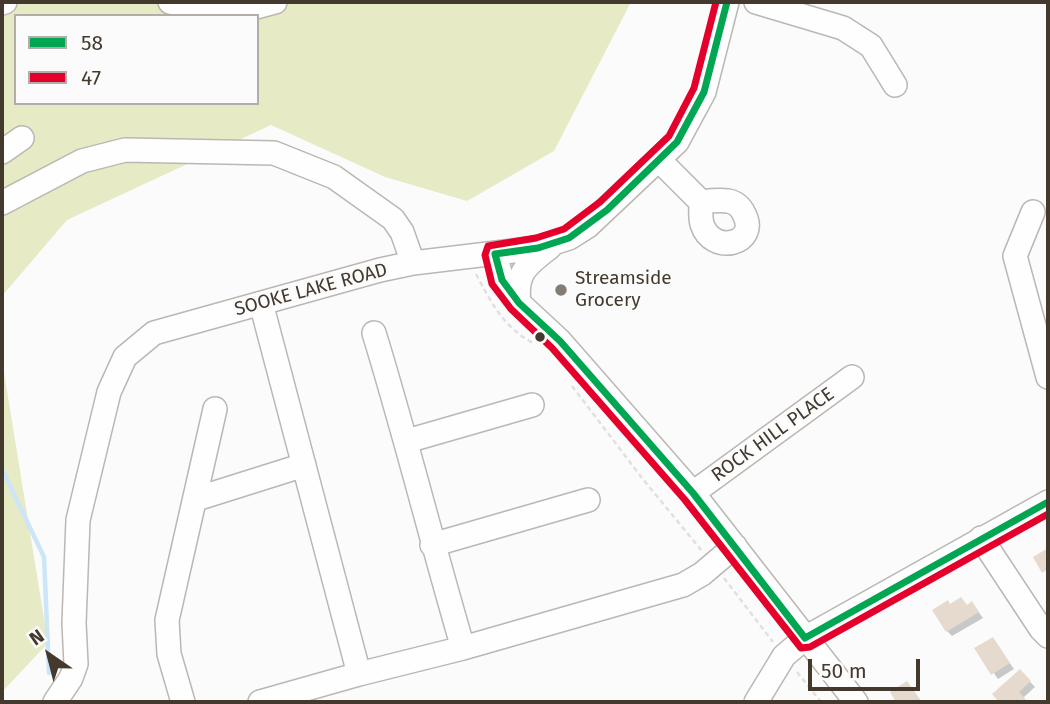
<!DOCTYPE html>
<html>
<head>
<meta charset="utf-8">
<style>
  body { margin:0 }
  #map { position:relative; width:1050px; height:704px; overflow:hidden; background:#fbfbfb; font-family:"Fira Sans",sans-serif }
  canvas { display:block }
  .frame { position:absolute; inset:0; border:4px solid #43392d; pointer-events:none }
  .legend { position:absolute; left:14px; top:14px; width:245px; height:91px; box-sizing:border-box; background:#fbfbfb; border:2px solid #b1ada9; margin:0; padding:9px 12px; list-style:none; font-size:21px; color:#43392d }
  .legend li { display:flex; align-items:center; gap:14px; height:35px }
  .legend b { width:35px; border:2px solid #b1ada9 }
  .north { position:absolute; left:14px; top:620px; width:70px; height:70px; -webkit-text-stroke:5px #fbfbfb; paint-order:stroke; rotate:325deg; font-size:19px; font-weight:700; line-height:28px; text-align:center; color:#43392d }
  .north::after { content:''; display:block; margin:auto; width:24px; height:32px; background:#43392d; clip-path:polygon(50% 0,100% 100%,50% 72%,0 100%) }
  .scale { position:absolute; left:808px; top:659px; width:112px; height:32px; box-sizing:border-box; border:4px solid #43392d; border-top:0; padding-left:9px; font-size:21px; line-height:24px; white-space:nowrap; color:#43392d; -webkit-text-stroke:5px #fbfbfb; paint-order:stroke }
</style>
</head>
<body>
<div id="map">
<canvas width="1050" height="704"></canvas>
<div class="frame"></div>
<ul class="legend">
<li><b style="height:9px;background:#00a651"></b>58</li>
<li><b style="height:9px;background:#e4002b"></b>47</li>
</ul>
<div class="north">N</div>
<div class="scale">50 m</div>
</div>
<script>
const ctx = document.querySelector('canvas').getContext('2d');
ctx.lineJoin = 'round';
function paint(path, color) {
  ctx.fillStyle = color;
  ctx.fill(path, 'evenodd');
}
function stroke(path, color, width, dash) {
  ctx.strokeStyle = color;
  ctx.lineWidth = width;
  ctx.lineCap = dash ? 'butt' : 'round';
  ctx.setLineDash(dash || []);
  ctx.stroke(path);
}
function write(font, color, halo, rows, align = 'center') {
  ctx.font = font + ' "Fira Sans",sans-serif';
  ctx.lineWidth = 6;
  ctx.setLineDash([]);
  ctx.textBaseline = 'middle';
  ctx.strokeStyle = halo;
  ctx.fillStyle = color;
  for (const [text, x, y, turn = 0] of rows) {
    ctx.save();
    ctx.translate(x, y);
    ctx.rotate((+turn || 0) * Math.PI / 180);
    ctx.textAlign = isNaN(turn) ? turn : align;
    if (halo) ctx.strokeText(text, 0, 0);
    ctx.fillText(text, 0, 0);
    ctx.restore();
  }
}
const green = new Path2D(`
  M2 2H631L554 151 467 201 385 177 271 125 67 220 2 296ZM16 16H257V103H16Z
  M2 360 48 643 2 692Z`);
const shadow = new Path2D(`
  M972 603 983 618 952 636 947 631 950 605 968 606Z
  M993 639 1014 669 998 679 977 649Z
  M1020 671 1035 687 1023 698 1027 702H1001L994 694Z`);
const stream = new Path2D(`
  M2 469 44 557 49 673`);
const building = new Path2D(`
  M1048 548V569L1042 573 1033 557Z
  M961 597 967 605 972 601 979 612 946 632 932 610 948 600 950 604Z
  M993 637 1010 663 991 675 974 648Z
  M1020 669 1031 681 1019 692 1028 702H999L992 694Z
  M907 681 922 702H896L890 692Z`);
const path = new Path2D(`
  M476 274C491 302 503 327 533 343
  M572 386 642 478 702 551
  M724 578 773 642
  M797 672 821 702`);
const minor = new Path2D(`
  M170 2 227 15 275 2
  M756 2 843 28 871 46 895 85
  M2 3 5 2
  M2 152 22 138
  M660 161 701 202C701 209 700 217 702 224 712 256 760 244 744 214 741 207 735 202 728 201 719 200 709 201 701 202
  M2 203 82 161 125 150 274 153 334 177 393 219 402 232 413 263
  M1033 212 1015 256 1048 377
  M495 254 502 280 519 303 560 341 693 493 856 702
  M261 303 359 674
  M519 303C515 272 527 265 550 247
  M374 333C406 437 432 543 463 648
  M407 441 532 405
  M693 493 852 377
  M196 499 304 465
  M981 538 1041 629 1048 636
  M432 545 588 500
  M55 702 71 678 76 664 74 623 78 520 109 392 125 357 154 333 380 270 413 263 538 248 569 238 588 226 677 142 704 92 727 2
  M183 702 169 654 167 620 215 409
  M260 702 359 674 463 648 683 585 702 574 735 546
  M756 702 784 656 805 638 1048 502`);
const bus1 = new Path2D(`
  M727 2 704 92 677 142 607 210 569 238 538 248 495 254 502 280 519 303 560 341 693 493 805 638
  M805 638 1048 502`);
const bus2 = new Path2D(`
  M716 2 694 88 669 136 600 202 564 229 536 238 488 246 485 255 492 284 511 309 552 348 685 500 801 648 810 647 1048 514`);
const markers = [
  [561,290,7,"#837d75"],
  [540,337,6,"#43392d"]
];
const poiNames = [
  ["Streamside",575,279],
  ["Grocery",575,301]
];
const streetNames = [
  ["SOOKE LAKE ROAD",311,290,-15],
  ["ROCK HILL PLACE",773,435,-36]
];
paint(green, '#e6ebc6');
paint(shadow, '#0003');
stroke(stream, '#cce5f7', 4.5);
paint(building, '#e6dace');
stroke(minor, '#bbb7b2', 26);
stroke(path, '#e1e0df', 2.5, [5, 3.5]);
stroke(minor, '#fefefe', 23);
stroke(bus1, '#00a651', 7);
stroke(bus2, '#e4002b', 7);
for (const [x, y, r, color] of markers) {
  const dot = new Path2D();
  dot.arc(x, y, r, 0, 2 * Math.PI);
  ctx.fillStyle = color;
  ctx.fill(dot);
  stroke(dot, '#fbfbfb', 2.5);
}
write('19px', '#43392d', '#fbfbfb', poiNames, 'left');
write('19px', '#43392d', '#fbfbfb', streetNames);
</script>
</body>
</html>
